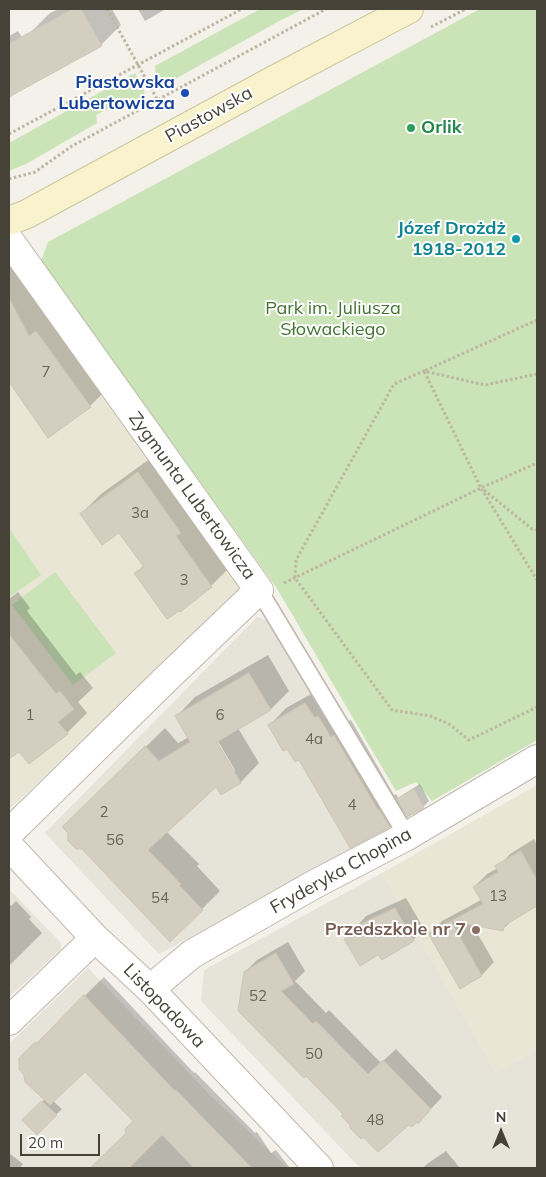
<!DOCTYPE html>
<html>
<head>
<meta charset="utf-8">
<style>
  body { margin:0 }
  #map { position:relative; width:546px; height:1177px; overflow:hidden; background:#f3f1e9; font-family:Mulish,sans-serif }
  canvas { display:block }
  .frame { position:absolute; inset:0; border:10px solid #464238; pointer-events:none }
  .north { position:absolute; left:476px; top:1107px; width:50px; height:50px; -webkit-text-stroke:4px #fff; paint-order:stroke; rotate:0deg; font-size:14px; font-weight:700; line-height:20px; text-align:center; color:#464238 }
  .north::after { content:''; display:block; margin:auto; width:18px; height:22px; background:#464238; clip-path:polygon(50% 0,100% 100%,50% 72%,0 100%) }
  .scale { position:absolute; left:20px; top:1134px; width:80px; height:22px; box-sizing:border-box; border:2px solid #464238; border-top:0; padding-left:6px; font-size:15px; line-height:18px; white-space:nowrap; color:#464238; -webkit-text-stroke:4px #fff; paint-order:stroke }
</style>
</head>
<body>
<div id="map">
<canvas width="546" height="1177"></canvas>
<div class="frame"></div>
<div class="north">N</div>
<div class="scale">20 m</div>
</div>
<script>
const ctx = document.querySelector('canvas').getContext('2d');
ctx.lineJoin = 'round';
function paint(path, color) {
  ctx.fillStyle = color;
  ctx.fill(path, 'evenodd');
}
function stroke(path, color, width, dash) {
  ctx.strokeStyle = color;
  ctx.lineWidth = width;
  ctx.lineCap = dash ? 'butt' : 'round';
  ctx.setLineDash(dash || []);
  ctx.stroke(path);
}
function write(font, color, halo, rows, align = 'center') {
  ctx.font = font + ' Mulish,sans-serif';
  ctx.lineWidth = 4;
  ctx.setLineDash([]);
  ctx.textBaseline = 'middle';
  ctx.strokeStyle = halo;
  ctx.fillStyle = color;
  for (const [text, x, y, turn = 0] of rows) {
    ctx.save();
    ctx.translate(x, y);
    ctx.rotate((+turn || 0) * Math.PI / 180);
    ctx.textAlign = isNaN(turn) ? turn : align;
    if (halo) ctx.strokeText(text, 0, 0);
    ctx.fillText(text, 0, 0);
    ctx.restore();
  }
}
const residential = new Path2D(`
  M257 617 270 621 394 829 159 954 45 833Z
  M382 873 496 1072 537 1050V1168H360L201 1001 204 970Z
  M9 889 61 943V949L9 997Z
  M88 968 212 1097 288 1168H9V1044Z`);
const education = new Path2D(`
  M9 261 242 589 11 808 9 805Z
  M537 785V1050L496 1072 382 873Z`);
const green = new Path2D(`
  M260 9H304L281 20 166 84 161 82 156 74 155 66Z
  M480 9H537V740L432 801 416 782 396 791 276 587 41 261 48 242Z
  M135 73 144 90 145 99 141 103 131 107 121 102 96 115 97 123 26 164 9 171V143Z
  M9 528 41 575 9 597Z
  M55 572 116 653 73 685 12 605Z`);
const shadow = new Path2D(`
  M59 9H112L121 25 101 45 9 95V36L18 31 29 49 30 33 50 13Z
  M138 9H166L145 21Z
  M9 255 110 386 90 406 49 436 9 380Z
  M158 453 231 566 211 586 136 573 144 565 120 531 81 514 101 494Z
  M18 592 30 608 27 611 76 675 80 672 93 688 78 702 87 713 67 733 29 762 19 750 9 756V599Z
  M268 655 289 691 270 710 238 728 259 763 241 782 221 793 217 786 166 831 199 864 197 866 220 891 171 940 83 808 165 728 178 743 189 737 177 716 195 697ZM215 736 235 770 234 772 213 737Z
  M322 688 335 701 348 721 351 720 394 795 396 794 399 799 404 794 420 784 429 801 424 806 408 815 405 810 389 826 299 758 270 725 286 708Z
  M534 839 537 845V903L515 918 503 929 472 924 494 962 482 975 460 987 429 934 442 921 481 900 474 887 487 874 498 868 510 854Z
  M406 898 424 929 413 940 379 954 346 939 366 916Z
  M16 901 31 917 29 919 42 933 9 966V903L11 906Z
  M288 942 305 971 295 981 326 1013 329 1010 381 1063 396 1049 442 1097 419 1122 409 1123 345 1114 245 972 257 960Z
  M104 977 194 1073 195 1072 255 1133 257 1132 271 1153 276 1150 290 1168H91L127 1133 135 1121 85 1070 53 1101 62 1109 37 1133 24 1120 45 1099 20 1059Z
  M446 1151 460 1168H423L427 1164Z
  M9 1153 23 1164 20 1168H9Z`);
const building = new Path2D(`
  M73 9H81L102 46 9 97V44Z
  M9 298 29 336 36 331 91 407 48 438 9 382Z
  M138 472 181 533 176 536 212 587 180 612 179 611 167 619 134 573 144 567 119 533 102 545 80 514Z
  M9 634 56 694 60 691 74 709 58 722 68 734 29 764 19 752 9 759Z
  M249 673 271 710 217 742 241 783 221 795 216 787 148 850 181 884 179 885 203 910 170 942 82 849H76L68 841V833L62 827 145 746 159 761 190 742 175 716Z
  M305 703 315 718 318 716 331 737 334 735 378 810 379 809 390 827 350 848 299 760 295 762 287 749 283 751 268 725Z
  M414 789 424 808 407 817 397 799Z
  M521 851 537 880V906L505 925 503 931 451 921 482 976 460 989 428 933 483 904 473 887 498 872 495 866Z
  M395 908 414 941 382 960 378 955 360 966 344 939 355 933 353 928Z
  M276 953 294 984 281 991 313 1024 316 1021 368 1074 383 1060 431 1109 419 1123H416L412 1127 409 1125 378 1152 363 1137 361 1139 350 1128V1125L341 1116 343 1114 306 1076 304 1078 238 1011 244 972Z
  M84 995 175 1091 176 1090 252 1168H194L162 1135 129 1168H90L126 1133 125 1129 133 1121 85 1072 50 1105 25 1082 24 1075 19 1069V1058L35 1042 37 1043Z
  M42 1101 57 1115 37 1135 22 1120Z`);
const path = new Path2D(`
  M107 9 157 99
  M431 27 466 9
  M9 134 242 9
  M9 179 35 172 72 146 326 9
  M537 320 424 371 481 488 537 580
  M537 374 485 385 424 371 394 384 296 560 295 578 392 710 430 716 449 724 469 740 537 707
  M484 490 532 529 537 530
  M284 583 481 488 537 463`);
const lane = new Path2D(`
  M259 590 407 836`);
const street = new Path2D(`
  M9 240 259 590 164 681 9 833
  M9 846 95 938 150 989 319 1168
  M150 989 192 954 315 884 407 836 537 759
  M9 1021 95 938`);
const secondary = new Path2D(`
  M9 221 27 214 274 80 409 9`);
const markers = [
  [185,93,5,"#1a4fb4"],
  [411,128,5,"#2e9e5b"],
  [516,239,5,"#0f9aa8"],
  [476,930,5,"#8d6e63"]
];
const numberNames = [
  ["7",46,372],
  ["3a",140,513],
  ["3",184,580],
  ["1",30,715],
  ["6",220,715],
  ["4a",314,739],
  ["4",352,805],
  ["2",104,812],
  ["56",115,840],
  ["13",498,896],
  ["54",160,898],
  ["52",258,996],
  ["50",314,1054],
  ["48",375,1120]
];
const transitNames = [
  ["Piastowska",175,83],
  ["Lubertowicza",175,104]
];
const streetNames = [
  ["Piastowska",209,115,-29],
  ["Zygmunta Lubertowicza",192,496,54],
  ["Fryderyka Chopina",341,871,-29],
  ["Listopadowa",164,1006,46]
];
const leisureNames = [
  ["Orlik",421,128]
];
const cultureNames = [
  ["Józef Drożdż",506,229],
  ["1918-2012",506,250]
];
const parkNames = [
  ["Park im. Juliusza",333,309],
  ["Słowackiego",333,330]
];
const educationNames = [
  ["Przedszkole nr 7",466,930]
];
paint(residential, '#e6e3d8');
paint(education, '#eae6d5');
paint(green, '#cae3b7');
paint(shadow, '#0003');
paint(building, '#d3cec0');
stroke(building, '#cdc6b4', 1);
stroke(lane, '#bdb9ad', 19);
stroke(street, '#bdb9ad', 30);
stroke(secondary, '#cdc69e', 30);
stroke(path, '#beb6a0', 3, [2.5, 2.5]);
stroke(lane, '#fff', 16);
stroke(street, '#fff', 28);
stroke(secondary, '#f9f3cd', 28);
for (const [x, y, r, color] of markers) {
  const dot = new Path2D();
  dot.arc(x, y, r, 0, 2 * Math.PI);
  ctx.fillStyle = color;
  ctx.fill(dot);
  stroke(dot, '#fff', 2);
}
write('15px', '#69655a', null, numberNames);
write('bold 18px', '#164399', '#fff', transitNames, 'right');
write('18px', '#464238', '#fff', streetNames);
write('bold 18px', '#27864d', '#fff', leisureNames, 'left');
write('bold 18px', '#0d838f', '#fff', cultureNames, 'right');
write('18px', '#437232', '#fff', parkNames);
write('bold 18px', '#785e54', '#fff', educationNames, 'right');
</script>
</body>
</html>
